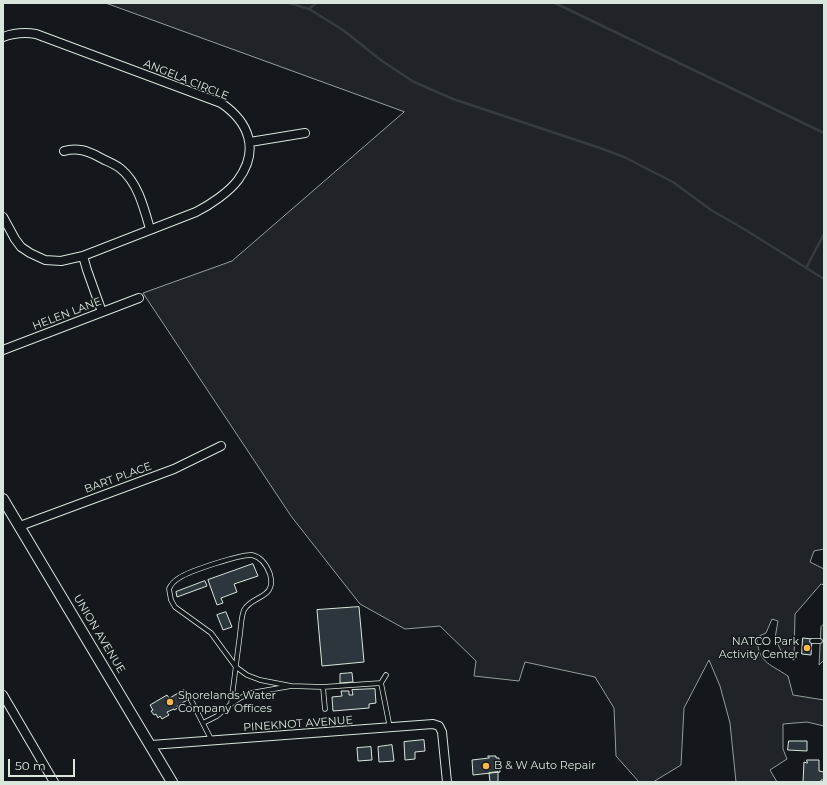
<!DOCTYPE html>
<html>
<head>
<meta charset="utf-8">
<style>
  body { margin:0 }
  #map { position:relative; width:827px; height:785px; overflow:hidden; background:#14181c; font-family:Montserrat,sans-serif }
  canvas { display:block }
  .frame { position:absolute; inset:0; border:4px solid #d8e6dc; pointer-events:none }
  .scale { position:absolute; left:8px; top:759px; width:67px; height:18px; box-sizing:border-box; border:2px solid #d8e6dc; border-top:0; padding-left:5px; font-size:12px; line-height:14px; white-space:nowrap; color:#d8e6dc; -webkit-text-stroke:3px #14181c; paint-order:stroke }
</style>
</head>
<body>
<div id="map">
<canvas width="827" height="785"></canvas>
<div class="frame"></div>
<div class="scale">50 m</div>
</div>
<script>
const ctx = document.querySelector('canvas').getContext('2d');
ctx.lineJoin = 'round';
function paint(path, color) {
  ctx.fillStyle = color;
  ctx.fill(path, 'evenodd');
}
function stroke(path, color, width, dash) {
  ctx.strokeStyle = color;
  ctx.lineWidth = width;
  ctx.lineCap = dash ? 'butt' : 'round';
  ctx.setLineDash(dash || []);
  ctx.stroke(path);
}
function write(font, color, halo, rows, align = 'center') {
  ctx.font = font + ' Montserrat,sans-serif';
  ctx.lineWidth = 3;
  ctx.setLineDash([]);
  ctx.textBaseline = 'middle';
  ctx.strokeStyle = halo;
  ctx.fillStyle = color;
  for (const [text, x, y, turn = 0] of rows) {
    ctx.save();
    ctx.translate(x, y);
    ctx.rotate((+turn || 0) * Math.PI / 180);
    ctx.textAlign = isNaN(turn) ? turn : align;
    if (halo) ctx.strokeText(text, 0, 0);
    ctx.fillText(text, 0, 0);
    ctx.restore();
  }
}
const green = new Path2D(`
  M106 3H824V549L814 551 810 562 824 569V585L821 584 795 614 794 660 782 653 775 638 778 621 772 619 766 633 757 637C758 662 768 663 788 676L793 695 824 700V726L807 722 783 724V749L787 759 770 770 777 782H736L730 723 720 686 709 660 684 708 681 765 653 782H639L616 756 614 708 595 677 525 662 519 681 474 676 476 661 440 626 405 629 360 604 291 516 143 293 232 261 404 112Z`);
const parking = new Path2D(`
  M824 624V660L819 665 821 627Z`);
const stream = new Path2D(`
  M289 3 309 9 343 30 382 61 414 82 453 99 600 148 624 157 673 182 711 210 744 229 824 279
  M555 3 824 133
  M309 9 316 3
  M806 268 824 234`);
const building = new Path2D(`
  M253 564 258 576 234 584 237 592 221 598 223 603 217 605 208 580Z
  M205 581 207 586 177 597 176 592Z
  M359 607 364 662 322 666 317 610Z
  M226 612 232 627 223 630 217 615Z
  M803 638 812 639 811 655 802 654Z
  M352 673 353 682 340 683V674Z
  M375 689 376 703 369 704V708L333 711 332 697 342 696 341 691H349V695H353L352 690Z
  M184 690 189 699 177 706 178 708 174 710V709L167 712 169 715 162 719 160 716 158 718 156 714 154 715 151 711 153 710 150 705 167 695 169 698Z
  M424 740 425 751 415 752V759L405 760 404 742Z
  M789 741H807V751L788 750Z
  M392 745 394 761 379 762 378 747Z
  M371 747 372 760 358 761 357 748Z
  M488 756H496V758H499L500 772 473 775 472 760 489 758Z
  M807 760H819V771L824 772V780H821V782H803L804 762 807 763Z
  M498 772V782H490L489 773Z`);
const service = new Path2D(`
  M812 641H820
  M381 683 390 728
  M323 687 325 709
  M191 700 212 741
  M231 704 240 698 251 693 291 686 323 687 381 683 386 675
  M203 723 217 716 231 704C234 681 237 658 240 634 241 627 241 617 244 610 252 595 277 599 270 574 267 566 261 557 252 555 241 554 189 571 179 578 174 581 171 584 169 589L171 600 175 607 211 633 236 667 247 675 260 680 291 686`);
const minor = new Path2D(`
  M3 37C14 33 24 32 36 34L221 103C249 122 260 150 238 180 229 192 210 205 196 212L83 256 61 261 45 260 30 253 21 247 15 239 3 217
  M250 142 305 133
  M64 151C77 147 88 151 99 157 106 161 115 164 121 169 138 183 144 208 150 229
  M83 256 87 270 102 312
  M3 350 139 298
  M20 526 174 469 221 446
  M3 695 54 782
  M151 745 433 724 439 726 442 732 447 782`);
const tertiary = new Path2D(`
  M3 499 172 782`);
const markers = [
  [807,648,4,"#ffb74d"],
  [170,702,4,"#ffb74d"],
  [486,766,4,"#ffb74d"]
];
const streetNames = [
  ["ANGELA CIRCLE",186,80,22],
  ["HELEN LANE",67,314,-21],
  ["BART PLACE",118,478,-20],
  ["UNION AVENUE",99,634,59],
  ["PINEKNOT AVENUE",298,724,-4]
];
const poiNames = [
  ["NATCO Park",799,642,"right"],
  ["Activity Center",799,655,"right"],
  ["Shorelands Water",178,696],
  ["Company Offices",178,709],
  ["B & W Auto Repair",494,766]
];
paint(green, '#202428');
stroke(green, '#939e99', 1);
paint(parking, '#24282b');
stroke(parking, '#939e99', 1);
stroke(stream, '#363b3e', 2.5);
paint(building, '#2c363c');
stroke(building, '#d8e6dc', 1);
stroke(service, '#d8e6dc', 5.5);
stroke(minor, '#d8e6dc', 10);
stroke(tertiary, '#d8e6dc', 12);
stroke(service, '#14181c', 4);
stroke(minor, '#14181c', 8);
stroke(tertiary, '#14181c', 10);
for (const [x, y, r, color] of markers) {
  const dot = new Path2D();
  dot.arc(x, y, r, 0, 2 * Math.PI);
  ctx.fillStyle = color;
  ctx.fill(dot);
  stroke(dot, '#14181c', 1.5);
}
write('11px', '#d8e6dc', '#14181c', streetNames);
write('11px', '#d8e6dc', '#14181c', poiNames, 'left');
</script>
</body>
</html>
